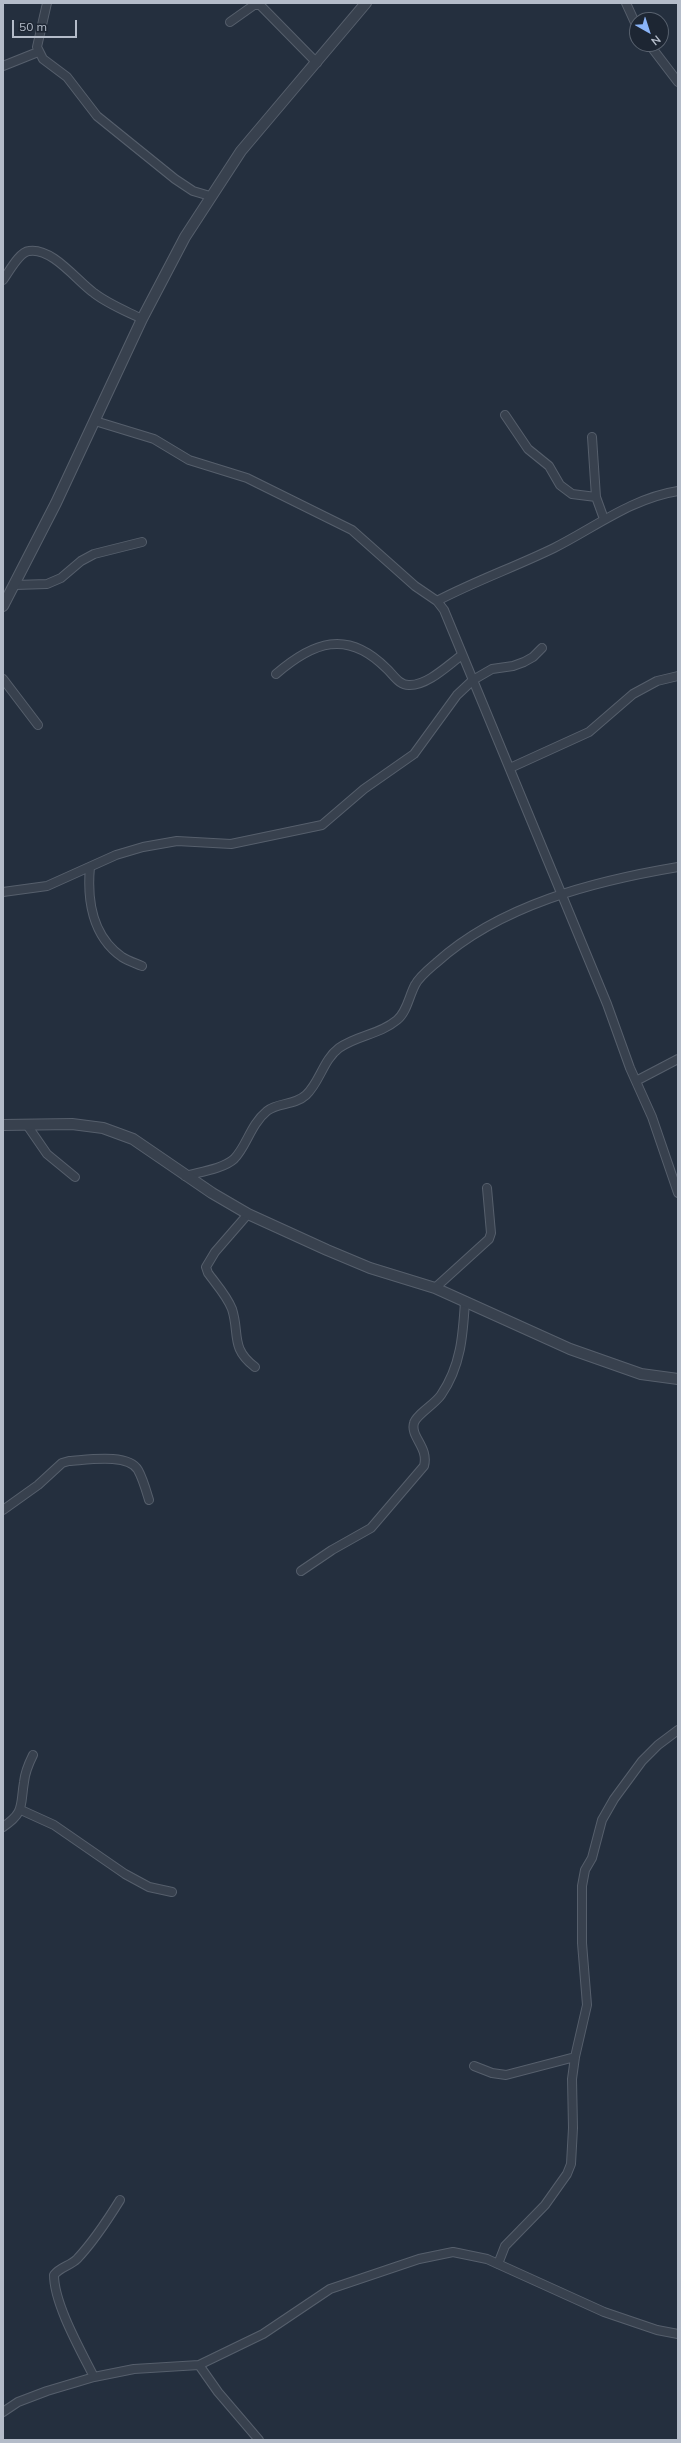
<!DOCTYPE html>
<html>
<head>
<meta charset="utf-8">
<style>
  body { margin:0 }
  #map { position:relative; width:681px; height:2443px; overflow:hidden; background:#242f3e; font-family:Mulish,sans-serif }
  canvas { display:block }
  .frame { position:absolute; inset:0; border:4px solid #b4bcc9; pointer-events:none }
  .north { position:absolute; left:629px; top:12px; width:40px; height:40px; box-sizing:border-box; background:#1d2633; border:1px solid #59626f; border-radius:50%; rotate:141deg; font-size:11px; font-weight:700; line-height:16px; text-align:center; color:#b4bcc9 }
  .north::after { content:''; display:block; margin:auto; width:14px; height:18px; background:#8ab4f8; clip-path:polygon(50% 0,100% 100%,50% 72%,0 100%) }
  .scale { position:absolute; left:12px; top:20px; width:65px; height:18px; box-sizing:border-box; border:2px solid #b4bcc9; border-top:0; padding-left:5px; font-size:12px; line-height:14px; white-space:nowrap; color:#b4bcc9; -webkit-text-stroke:3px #1d2633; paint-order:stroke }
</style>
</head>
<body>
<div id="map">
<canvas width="681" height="2443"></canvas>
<div class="frame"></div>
<div class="north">N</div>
<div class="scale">50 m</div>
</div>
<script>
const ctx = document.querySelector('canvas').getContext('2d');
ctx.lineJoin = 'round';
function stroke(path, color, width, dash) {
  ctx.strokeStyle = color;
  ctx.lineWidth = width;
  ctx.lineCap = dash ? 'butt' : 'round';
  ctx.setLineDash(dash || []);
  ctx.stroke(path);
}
const minor = new Path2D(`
  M47 3 37 47 43 59 67 77 97 116 175 179 193 191 210 196
  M626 3 637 27
  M230 22 254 5H260L317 63
  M649 44 678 82
  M3 66 38 52
  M3 280C9 272 19 252 29 251 52 247 77 281 94 293 108 304 126 311 142 319
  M505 415 528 449 549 466 560 485 572 494 596 497
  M95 421 154 439 189 460 247 478 352 530 415 586 437 601 444 610 607 1004 630 1068 652 1117 678 1193
  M592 437 596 497 604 519
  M15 585 47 584 61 578 81 561 94 554 142 542
  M437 601C475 581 515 567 554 548 594 528 632 498 678 491
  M276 674C313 642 347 629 386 668 393 674 399 686 410 685 428 685 448 665 462 655
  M3 679 38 725
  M510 768 589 732 633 694 657 681 678 676
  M90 867C87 899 92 936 122 957 128 961 135 963 142 966
  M3 892 47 886 116 855 143 847 177 841 231 844 322 825 364 789 414 754 457 695 473 680 492 669 513 666 524 662 533 657 542 648
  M636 1081 678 1059
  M27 1125 47 1154 75 1177
  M185 1176C199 1172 223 1169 234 1159 247 1146 250 1125 267 1111 278 1102 294 1106 306 1095 320 1082 323 1060 339 1048 357 1035 379 1035 397 1020 407 1012 409 996 415 985 419 977 429 969 436 963 500 905 594 881 678 867
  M248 1214 215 1252 206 1267 208 1273C216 1284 227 1296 232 1309 240 1334 230 1348 255 1367
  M435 1288 489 1239 491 1233 487 1188
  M3 1510 38 1485 62 1463 69 1461C87 1460 128 1453 138 1470 143 1479 146 1490 149 1500
  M301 1571 332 1550 371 1528 424 1466C429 1447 410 1437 414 1423 416 1415 435 1404 441 1395 461 1366 463 1335 465 1301
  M21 1810 54 1825 125 1874 149 1887 172 1892
  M3 1827C25 1812 20 1806 24 1782 25 1772 29 1763 33 1755
  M474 2066 492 2073 506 2075 575 2057
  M498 2264 505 2246 545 2205 567 2174 571 2164 573 2128 572 2079 575 2057 587 2005 582 1943V1886L585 1870 592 1858 602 1820 614 1799 642 1761 658 1745 678 1730
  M199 2365 218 2392 259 2440
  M94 2377C81 2351 54 2304 54 2275 60 2267 70 2266 77 2259 94 2241 107 2221 120 2200
  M3 2412 18 2402 47 2391 94 2377 134 2369 199 2365 263 2334 330 2289 419 2259 453 2252 487 2259 604 2312 657 2330 678 2334`);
const tertiary = new Path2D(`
  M3 606 56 503 142 319 185 237 241 151 366 3
  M3 1125 72 1124 103 1128 133 1139 212 1193 248 1214 327 1250 370 1268 435 1288 570 1349 641 1374 678 1379`);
stroke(minor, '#565f6c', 10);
stroke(tertiary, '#565f6c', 12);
stroke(minor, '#38414e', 8);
stroke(tertiary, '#38414e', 10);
</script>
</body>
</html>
